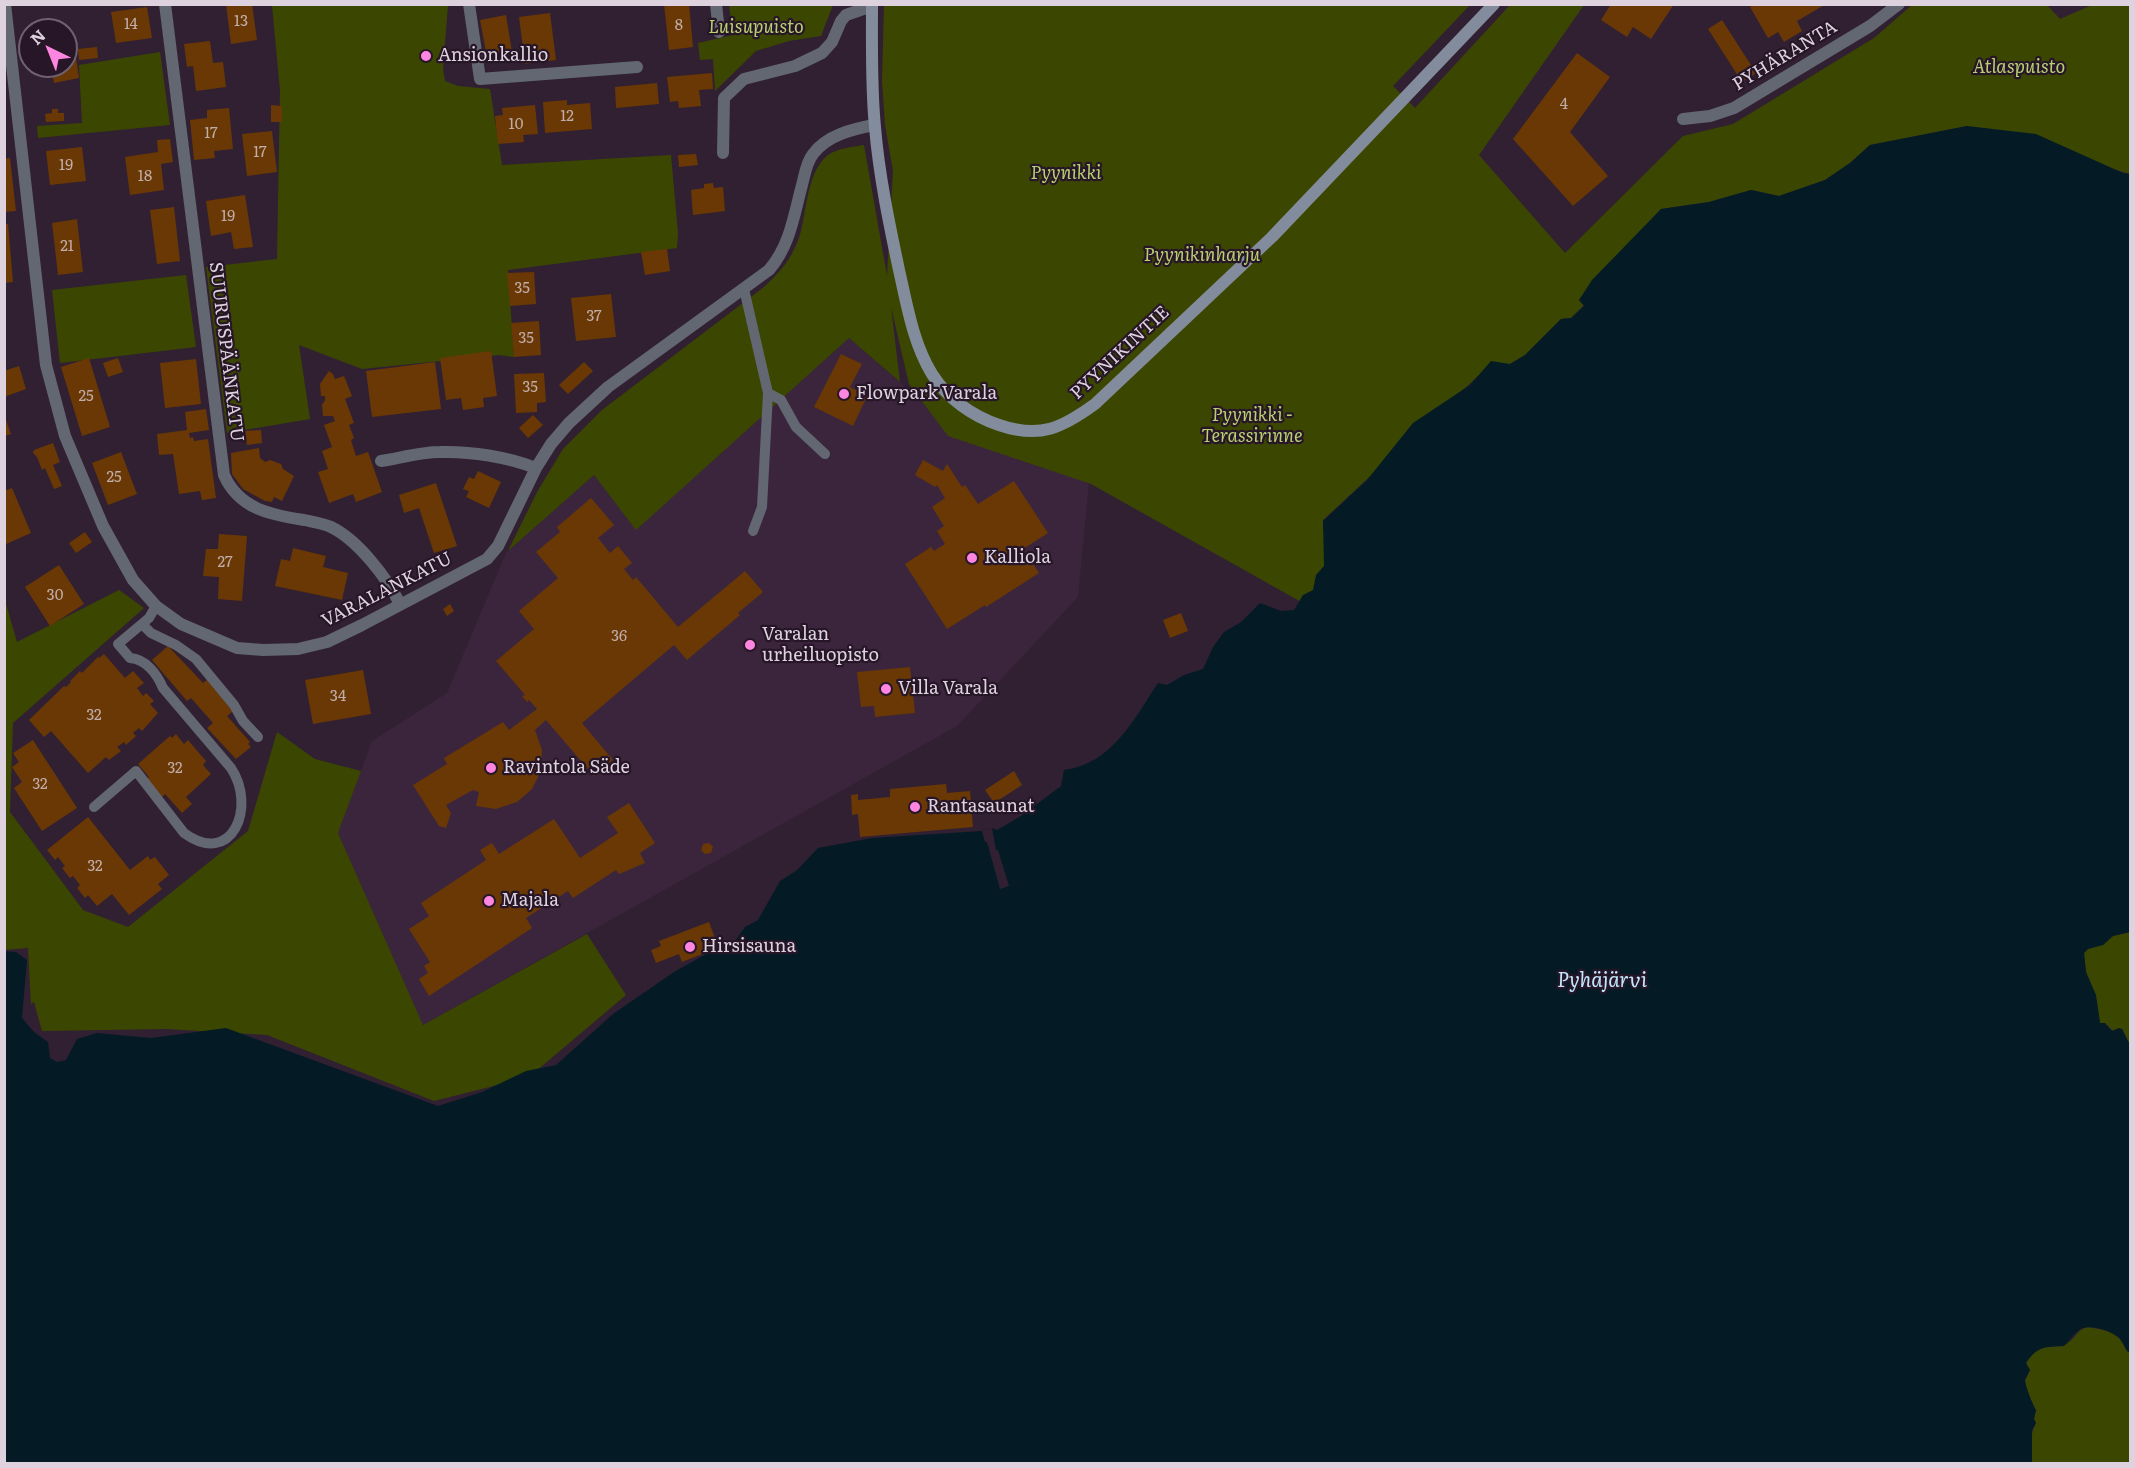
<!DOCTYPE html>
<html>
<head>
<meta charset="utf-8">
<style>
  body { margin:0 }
  #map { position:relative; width:2135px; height:1468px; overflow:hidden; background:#312032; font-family:Literata,serif }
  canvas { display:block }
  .frame { position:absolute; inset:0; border:6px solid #ddd2de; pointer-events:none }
  .north { position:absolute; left:18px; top:18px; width:60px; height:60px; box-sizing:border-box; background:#271628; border:2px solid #706171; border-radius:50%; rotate:317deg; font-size:16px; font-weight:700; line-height:24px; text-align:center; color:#ddd2de }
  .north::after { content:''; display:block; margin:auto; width:21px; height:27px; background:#fe86e1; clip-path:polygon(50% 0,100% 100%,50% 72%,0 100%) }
</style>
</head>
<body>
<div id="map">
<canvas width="2135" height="1468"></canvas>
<div class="frame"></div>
<div class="north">N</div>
</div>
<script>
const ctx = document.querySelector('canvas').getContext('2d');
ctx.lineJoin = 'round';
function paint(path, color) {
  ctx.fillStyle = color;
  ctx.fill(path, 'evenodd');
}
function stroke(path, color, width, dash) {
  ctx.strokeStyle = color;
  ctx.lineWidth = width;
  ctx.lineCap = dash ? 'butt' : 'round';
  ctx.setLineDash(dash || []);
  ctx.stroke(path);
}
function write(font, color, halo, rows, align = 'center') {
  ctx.font = font + ' Literata,serif';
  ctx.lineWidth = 4.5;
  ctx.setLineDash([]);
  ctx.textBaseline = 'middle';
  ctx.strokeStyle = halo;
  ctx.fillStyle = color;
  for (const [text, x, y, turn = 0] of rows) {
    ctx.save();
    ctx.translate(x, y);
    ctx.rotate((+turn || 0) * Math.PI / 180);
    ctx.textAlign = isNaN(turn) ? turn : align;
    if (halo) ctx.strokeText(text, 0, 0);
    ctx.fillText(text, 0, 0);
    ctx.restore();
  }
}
const built = new Path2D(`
  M849 338 960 435 1089 483 1078 597 957 726 423 1025 338 833 372 741 447 693 506 553 594 475 636 529Z`);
const green = new Path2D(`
  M272 5H448L443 69 445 81 458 86 490 89 502 165 671 155 678 233 677 248 508 270 514 357 499 355 362 369 299 345 310 419 227 433 206 267 277 259 280 91Z
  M729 5V4L833 5 821 36 789 41 756 51 715 91 713 59 700 60 698 43 733 35Z
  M884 5H1470L1393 86 1415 108 1510 5H1584L1479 155 1565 253 1683 136 1733 124 1874 38 1912 5H2047L2060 19 2092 5H2130V174L1967 126 1870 145 1850 163 1825 180 1779 196 1751 190 1709 202 1661 209 1579 300 1584 305 1571 318 1561 319 1525 355 1510 364 1478 376 1323 520 1328 575 1303 603 1091 484 948 436 909 384 891 307 900 382 849 338 636 530 594 475 508 551 537 492 563 449 602 410 764 287C780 272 791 260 799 238 807 214 806 172 828 155 838 148 853 147 864 145L887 276 893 171 885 125 882 81Z
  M160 52 170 125 38 138 37 126 82 123 79 65Z
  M186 275 196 347 60 363 52 290Z
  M119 590 144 608 13 723 10 812 83 910 128 927 248 831 277 732 315 759 361 771 338 833 423 1025 587 934 626 995 529 1077 434 1101 267 1035 167 1029 42 1031 34 1002 31 1004 28 948 5 950 4 597 17 642Z
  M2130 932V1045L2122 1029H2117L2113 1031 2107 1025 2100 1023 2097 1003 2086 972 2084 953 2091 946 2103 945 2113 936Z
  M2088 1327C2098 1329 2110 1330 2118 1337 2124 1342 2124 1349 2130 1352V1463H2032C2031 1450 2029 1436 2036 1423L2034 1419 2036 1410C2033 1405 2025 1386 2025 1380 2026 1378 2029 1372 2030 1370L2026 1363C2043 1336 2054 1353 2069 1342 2077 1336 2078 1329 2088 1327Z`);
const water = new Path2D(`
  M1967 126 2036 134 2123 173 2130 174V932L2113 936 2103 945 2088 949 2084 953 2086 972 2096 995 2100 1023H2105L2112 1031 2119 1028 2122 1029 2130 1045V1352H2128C2124 1348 2123 1341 2118 1337 2109 1330 2090 1324 2081 1329 2074 1333 2070 1341 2064 1346 2046 1347 2037 1346 2026 1363L2030 1370C2029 1372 2026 1378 2025 1380 2025 1386 2033 1405 2036 1410L2034 1419 2036 1423 2032 1430V1463H5L4 951 16 952 27 960 22 1018 34 1032 48 1042 50 1058 57 1062 66 1060 77 1039 97 1033 151 1038 226 1028 438 1106 482 1092 526 1071 556 1065 613 1014 674 972 708 953 733 944 745 927 758 920 780 881 797 870 818 848 872 838 982 831 992 828 997 830 1021 816 1061 786 1064 770C1112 764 1134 719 1158 683L1167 685 1184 675 1203 669 1213 647 1224 632 1241 622 1260 603 1281 611 1294 610 1303 595 1313 590 1316 575 1324 566 1323 521 1367 480 1413 423 1470 385 1491 361 1510 364 1525 355 1561 319 1571 318 1584 306 1579 300 1592 280 1661 209 1709 202 1751 190 1779 196 1825 180 1850 163 1870 145Z`);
const pier = new Path2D(`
  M992 828 996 850H998L1009 886 1000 889 987 842H985L982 831Z`);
const building = new Path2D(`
  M226 4H252L257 40 231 44Z
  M664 4H689L693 47 669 50Z
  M1611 4H1674L1651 39 1633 27 1627 37 1601 20Z
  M1755 4H1826L1797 21 1802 31 1784 42 1778 32 1768 38 1750 7Z
  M147 7 152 38 116 43 111 12Z
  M550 13 556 60 525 64 519 17Z
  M506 15 512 52 487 57 480 20Z
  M1722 20 1756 73 1742 82 1708 29Z
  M210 41 213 63 223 62 226 87 196 91 193 66 187 67 184 44Z
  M97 47 98 58 79 60 78 49Z
  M75 51 79 78 54 83 51 66H66V53Z
  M1577 53 1610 77 1570 132 1608 176 1573 206 1513 139Z
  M712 73 713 89 699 90 701 106 679 108 678 101 670 102 667 77Z
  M657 83 659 104 616 108 615 87Z
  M567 100V105L590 103 592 129 545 133 543 102Z
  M271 105 282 106V122H271Z
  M535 105 538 134 523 135 524 142 498 144 495 116 503 115 502 108Z
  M229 108 233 149 214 151 215 158 194 160 190 120 207 118V110Z
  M52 109H58V113H64V121L46 122 45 114 52 113Z
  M272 131 277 172 247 176 242 134Z
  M170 139 173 162 161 164 164 190 130 195 125 157 158 152 157 140Z
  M82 147 86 181 50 185 46 151Z
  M696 154 698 165 679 167 678 155Z
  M10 158 16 211 4 212V159Z
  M713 183 714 188 723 187 725 211 693 215 691 190 704 188V184Z
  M245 195 253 247 234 249 231 232 211 236 206 201Z
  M174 207 180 261 157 264 150 210Z
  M77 219 83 272 58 275 52 223Z
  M4 224H8L13 282 4 283Z
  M667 249 670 271 645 275 641 252Z
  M534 272 536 304 510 306 507 273Z
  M611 294 616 337 576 341 571 298Z
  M539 321 541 355 514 357 511 323Z
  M491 351 497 396 483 398 484 407 463 410 461 398 446 400 440 358Z
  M841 354 862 364 850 387 867 396 853 426 814 407Z
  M89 358 110 427 82 436 61 367Z
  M118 358 123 372 108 377 103 363Z
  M196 359 201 404 165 408 160 363Z
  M435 362 441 409 372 417 366 371Z
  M584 362 593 371 568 394 559 385Z
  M19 366 26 389 4 397V371Z
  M329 371 333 374 335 379 344 376 352 396 345 399 354 423 349 425 354 438 351 440 356 456 368 452 382 492 356 502 353 494 329 503 318 472 328 469 322 451 332 447 324 425 335 421 333 416H323L322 404 325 401V396H321L320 384Z
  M544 373 546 402 537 403V412L516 413 514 374Z
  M206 409 209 430 189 433 190 438 193 437 194 441 208 439 216 498 202 500 200 491 179 494 173 454 159 455 157 434 187 430 185 412Z
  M4 415 11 434 4 436Z
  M533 415 543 425 528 438 519 428Z
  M261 430 262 443 247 445 245 431Z
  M53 443 60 462 53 465 62 486 54 489 45 468 42 470 37 457 33 453 34 450Z
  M259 448 260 458 265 462 270 460 281 464 283 469 294 476 282 501 274 497 272 502 265 501 243 489 232 474 231 453Z
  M121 452 137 494 108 505 92 463Z
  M923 460 943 471 947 464 962 487 965 485 978 504 1014 481 1048 533 1023 549 1039 573 986 607 985 605 947 629 905 564 931 547 934 551 945 544 937 531 944 526 932 507 945 498 937 485 935 487 915 475Z
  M478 471 501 482 489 508 466 497 469 491 463 489 469 477 474 479Z
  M436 483 457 546 434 553 419 508 404 513 399 495Z
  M12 488 31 533 4 545V491Z
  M591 498 614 525 598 538 610 553 618 546 632 563 624 569 633 580 636 577 678 627 745 571 763 592 738 613 740 615 687 660 674 645 582 723 613 760 594 776 546 720 535 730 542 750 541 771 532 789 517 802 496 809 476 806 479 792 473 790 446 805 451 813 446 828 439 826 413 785 447 764 444 758 503 722 509 730 537 709 529 700 527 702 522 696 525 695 496 661 534 629 519 611 558 578 536 552 560 532 557 527Z
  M85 532 92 542 76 553 69 543Z
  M219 534 247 536 242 601 218 599 219 577 203 576 206 549H218Z
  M293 548 326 556 323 567 348 573 342 600 275 586 281 559 290 561Z
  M59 565 84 604 50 626 25 587Z
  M450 604 454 611 447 616 443 609Z
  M1181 613 1188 631 1170 638 1163 620Z
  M168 646 203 683 207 680 233 711 227 716 250 742 248 744 251 747 236 759 207 728 213 723 191 698 187 701 152 660Z
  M104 654 125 678 133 671 144 683 137 688 143 696 146 693 154 701 150 704 158 713 142 731 139 728 133 733 136 736 126 745 124 742 117 747 121 751 109 760 106 757 88 773 51 731 44 737 29 720 64 686 66 687 71 682 70 681 80 671 82 673 98 657 99 658Z
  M910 667 915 713 875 717 874 706 861 707 857 672Z
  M363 670 371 714 313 724 305 680Z
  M176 734 184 744 188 740 206 761 203 765 211 774 186 797 192 804 182 813 165 794 162 797 146 779 149 777 138 764 170 736 172 738Z
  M33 740 77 808 42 831 14 788 22 782 12 767 19 762 13 753Z
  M1014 771 1022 785 994 803 985 790Z
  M946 784 947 793 970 791 973 827 860 837 858 814 852 815 851 795 858 794V800L890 797V789Z
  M629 803 655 843 640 853 645 863 619 874 616 870 573 898 568 891 526 918 532 928 429 996 419 979 428 973 424 966 430 962 409 929 429 916 421 903 486 860 480 850 492 843 499 854 554 819 580 858 618 833 607 817Z
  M88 817 130 870 148 856 150 860 155 857 169 875 158 884 162 889 129 915 112 894 97 906 88 895 85 898 77 888 80 885 73 876 70 878 62 868 65 866 58 857 55 860 47 850Z
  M709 843 713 847 711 853 705 854 701 850 703 844Z
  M709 922 715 938 711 939 715 949 682 962 679 954 656 963 651 950 661 946 659 941Z`);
const lane = new Path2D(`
  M744 289 768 393 762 507 753 531
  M768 393 781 400 796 427 825 454
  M142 624 151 633 176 645 196 659 234 705 243 721 258 737
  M94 807 136 771 184 833C232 868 257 807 231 768L163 688C157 674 146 659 130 658L118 644 149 618 156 606`);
const street = new Path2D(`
  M5 4 46 365 65 436 103 526 133 580 156 606 181 624 237 648 263 650 298 649 327 642 362 625 487 559 498 546 536 468 551 444 569 423 608 387 769 270C790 246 794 215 802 185 805 174 806 163 813 154 827 135 853 129 874 125
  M165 4 224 475C239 509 271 515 304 520 313 522 322 523 331 527 358 540 387 578 400 604
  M469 4 480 79 637 67
  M716 4 719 32
  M1683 119 1710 116 1734 108 1870 26 1899 4
  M723 153 724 98 744 79 795 66 822 53 832 42 841 21 846 15 872 6
  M381 461C400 458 421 452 440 452 471 451 507 457 536 468`);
const secondary = new Path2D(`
  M872 4C872 45 871 87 875 127 879 175 889 223 899 270 907 305 913 343 932 374 947 398 972 416 999 425 1040 439 1062 428 1095 404L1272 237 1494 4`);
const markers = [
  [426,56,6,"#fe86e1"],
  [844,394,6,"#fe86e1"],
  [972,558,6,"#fe86e1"],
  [750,645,6,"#fe86e1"],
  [886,689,6,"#fe86e1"],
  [491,768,6,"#fe86e1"],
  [915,807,6,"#fe86e1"],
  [489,901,6,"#fe86e1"],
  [690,947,6,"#fe86e1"]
];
const numberNames = [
  ["13",241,22],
  ["14",131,25],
  ["8",679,26],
  ["4",1564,105],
  ["12",567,117],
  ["10",516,125],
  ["17",211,134],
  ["17",260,153],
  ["19",66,166],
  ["18",145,177],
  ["19",228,217],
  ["21",67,247],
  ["35",522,289],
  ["37",594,317],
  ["35",526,339],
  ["35",530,388],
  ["25",86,397],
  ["25",114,478],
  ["27",225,563],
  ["30",55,596],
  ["36",619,637],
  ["34",338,697],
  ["32",94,716],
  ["32",175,769],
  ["32",40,785],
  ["32",95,867]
];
const parkNames = [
  ["Luisupuisto",756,28],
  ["Atlaspuisto",2019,68],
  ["Pyynikki",1066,174],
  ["Pyynikinharju",1202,256],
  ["Pyynikki -",1252,416],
  ["Terassirinne",1252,437]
];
const poiNames = [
  ["Ansionkallio",438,56],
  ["Flowpark Varala",856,394],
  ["Kalliola",984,558],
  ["Varalan",762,635],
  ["urheiluopisto",762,656],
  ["Villa Varala",898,689],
  ["Ravintola Säde",503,768],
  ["Rantasaunat",927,807],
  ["Majala",501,901],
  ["Hirsisauna",702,947]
];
const streetNames = [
  ["PYHÄRANTA",1785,56,-31],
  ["SUURUSPÄÄNKATU",226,352,83],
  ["PYYNIKINTIE",1120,353,-43],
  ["VARALANKATU",387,590,-27]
];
const waterNames = [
  ["Pyhäjärvi",1602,981]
];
paint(built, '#3b253d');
paint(green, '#3b4700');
paint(water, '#041b26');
paint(pier, '#312032');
paint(building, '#6a3804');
stroke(lane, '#626772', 10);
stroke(street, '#626772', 12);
stroke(secondary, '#838c9d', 12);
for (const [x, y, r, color] of markers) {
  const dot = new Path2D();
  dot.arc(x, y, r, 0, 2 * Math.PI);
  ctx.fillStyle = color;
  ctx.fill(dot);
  stroke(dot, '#271628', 2);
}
write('15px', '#c0aca8', null, numberNames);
write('italic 18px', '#b9d072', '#271628', parkNames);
write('18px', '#ddd2de', '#271628', poiNames, 'left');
write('18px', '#ddd2de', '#271628', streetNames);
write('italic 20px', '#c2e8fd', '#271628', waterNames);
</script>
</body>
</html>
